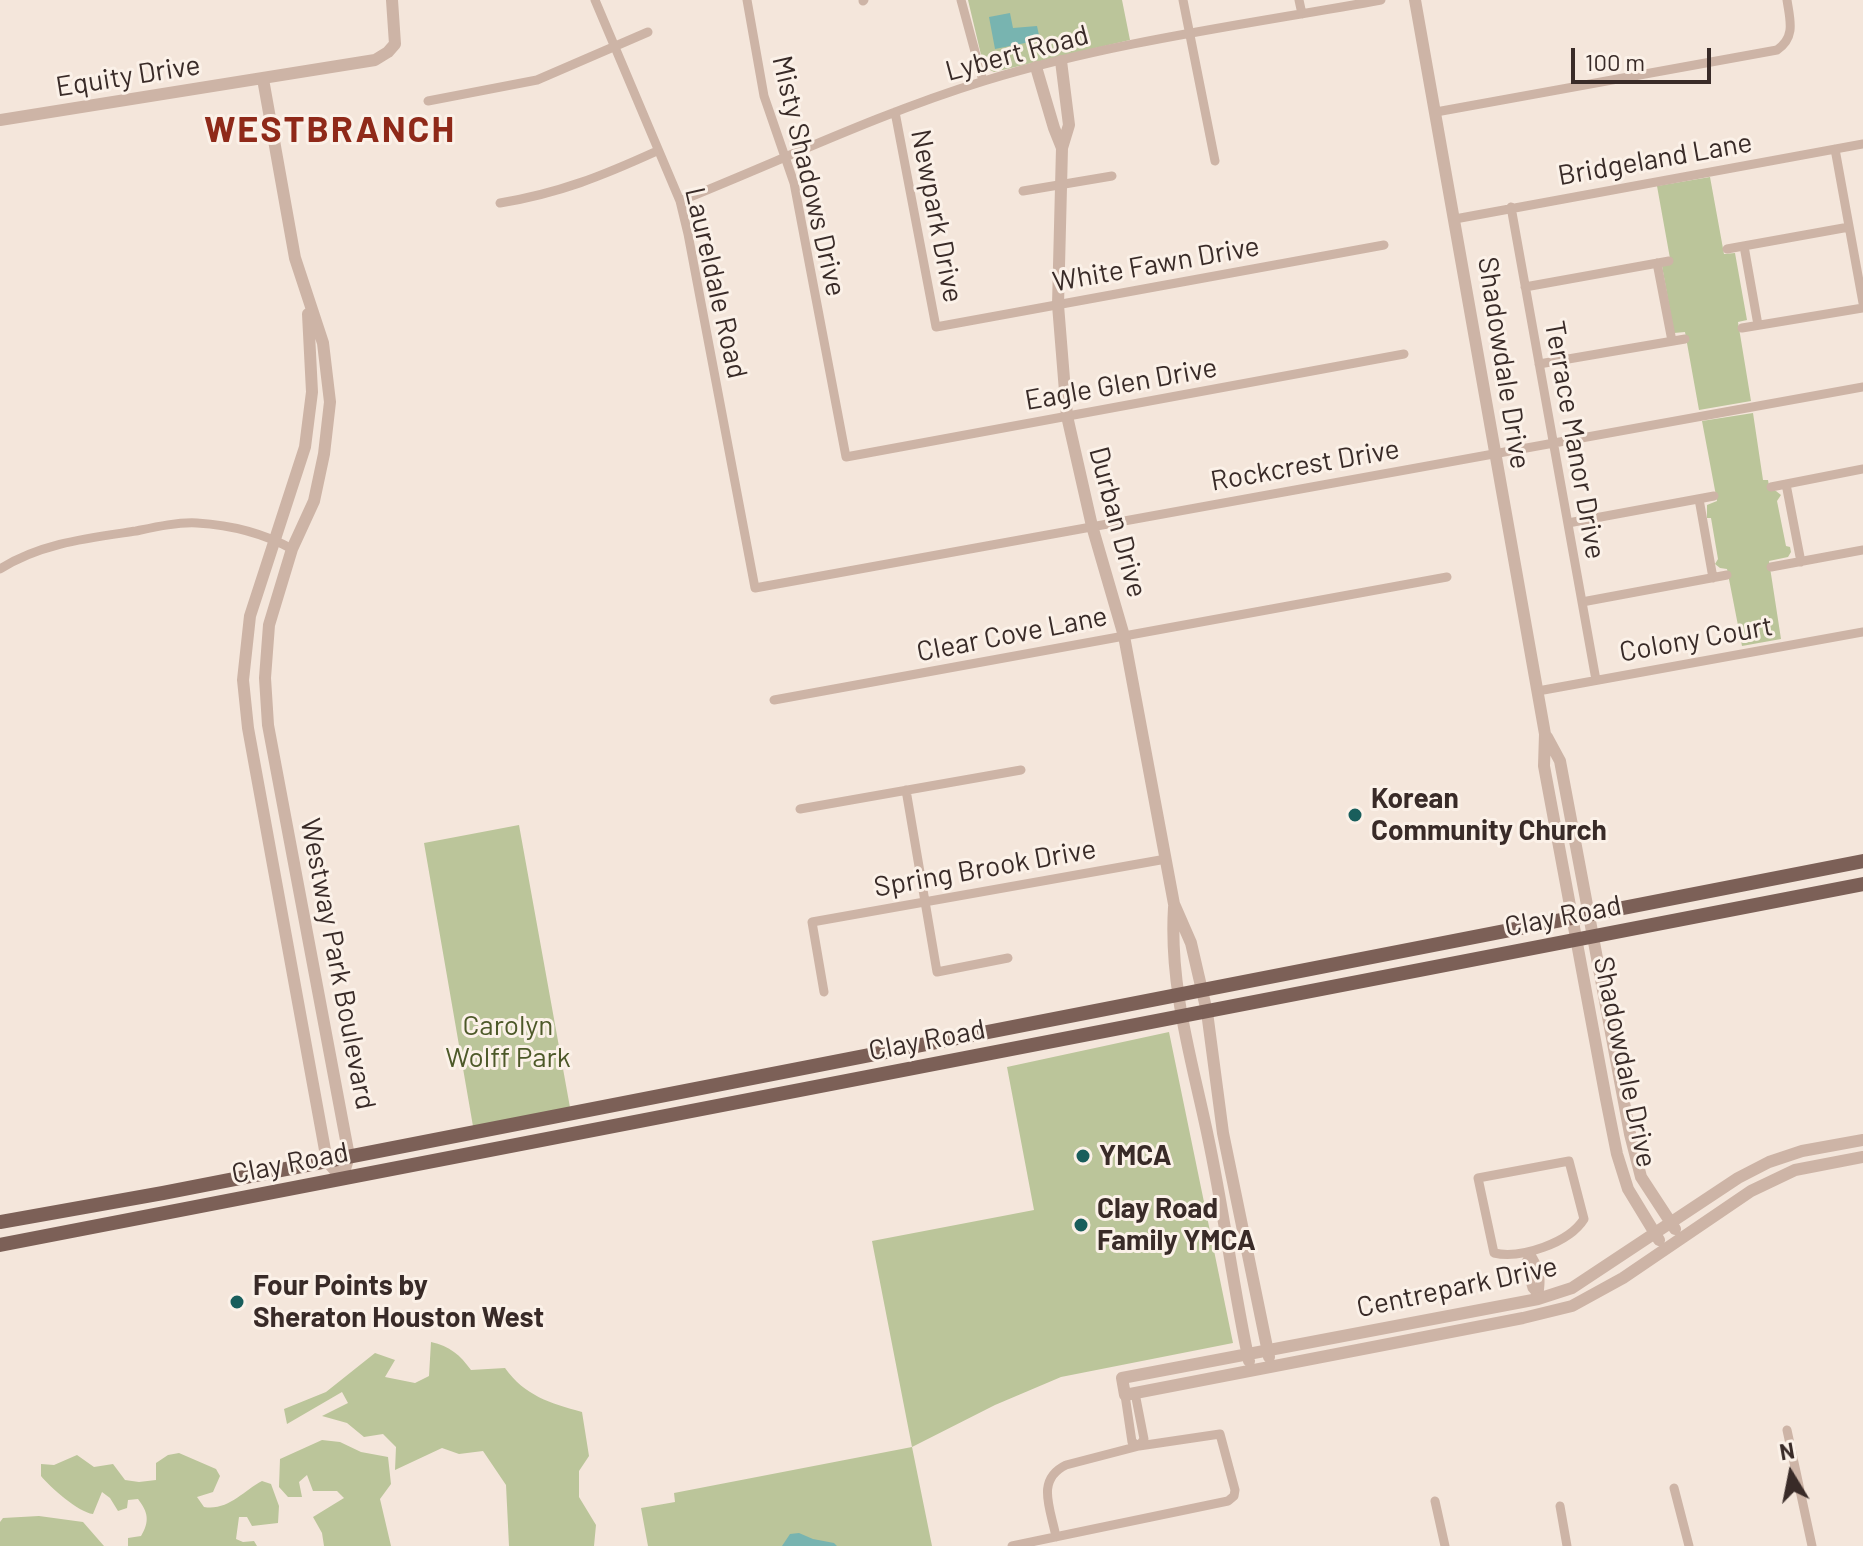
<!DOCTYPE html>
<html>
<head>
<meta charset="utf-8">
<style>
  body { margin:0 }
  #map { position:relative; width:1863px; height:1546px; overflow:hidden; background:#f4e6db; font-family:Barlow,sans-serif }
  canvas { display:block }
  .north { position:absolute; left:1751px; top:1434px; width:80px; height:80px; -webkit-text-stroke:6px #fbf1e8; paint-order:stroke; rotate:350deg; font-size:22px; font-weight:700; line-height:32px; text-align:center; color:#392b28 }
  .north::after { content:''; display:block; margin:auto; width:28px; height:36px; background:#392b28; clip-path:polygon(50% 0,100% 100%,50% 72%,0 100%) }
  .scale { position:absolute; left:1571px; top:48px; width:140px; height:36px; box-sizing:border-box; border:4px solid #392b28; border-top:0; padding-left:10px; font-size:24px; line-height:28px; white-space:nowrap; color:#392b28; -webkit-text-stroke:6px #fbf1e8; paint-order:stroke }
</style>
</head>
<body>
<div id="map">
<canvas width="1863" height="1546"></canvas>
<div class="north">N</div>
<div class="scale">100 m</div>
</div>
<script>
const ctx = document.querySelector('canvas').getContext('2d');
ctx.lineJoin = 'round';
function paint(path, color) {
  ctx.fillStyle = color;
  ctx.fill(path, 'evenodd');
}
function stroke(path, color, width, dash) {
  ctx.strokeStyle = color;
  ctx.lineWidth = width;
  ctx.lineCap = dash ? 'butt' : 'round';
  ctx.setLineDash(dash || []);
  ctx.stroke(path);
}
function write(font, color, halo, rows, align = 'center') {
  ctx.font = font + ' Barlow,sans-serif';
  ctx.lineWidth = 6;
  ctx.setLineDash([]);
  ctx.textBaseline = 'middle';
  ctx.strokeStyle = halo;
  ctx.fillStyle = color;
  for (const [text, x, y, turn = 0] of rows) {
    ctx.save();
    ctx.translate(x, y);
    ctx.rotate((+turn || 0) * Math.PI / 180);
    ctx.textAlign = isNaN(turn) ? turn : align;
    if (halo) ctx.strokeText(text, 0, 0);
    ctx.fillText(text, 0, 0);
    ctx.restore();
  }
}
const green = new Path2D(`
  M968 0H1122L1130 40 994 72 986 68 982 59Z
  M1710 177 1724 254 1735 253 1747 320 1738 322 1751 401 1699 410 1685 332 1674 333 1662 266 1671 264 1657 186Z
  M1753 413 1763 480H1768L1770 491H1776L1781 495 1777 501 1786 546 1790 547 1791 552 1788 557 1769 561 1781 639 1742 646 1727 569 1720 568 1715 564 1718 559 1711 518H1707V505L1717 501 1702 421Z
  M519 825 571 1113 474 1132 424 843Z
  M1169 1032 1233 1343 1061 1377 995 1405 912 1447 932 1546H648L641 1508 675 1502 674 1493 912 1447 872 1241 1034 1210 1007 1067Z
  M431 1342C450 1346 460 1355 471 1370L505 1368C525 1396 550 1403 582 1412L589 1456 579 1471V1497L596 1525 594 1546H509L506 1485 483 1451 459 1454 442 1448 395 1470 396 1447 383 1434 364 1437 347 1423 322 1416 348 1403 342 1392 287 1424 284 1409 326 1392 375 1353 395 1360 385 1377 415 1383 429 1376Z
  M322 1440 340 1442 361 1452 388 1457 391 1484 380 1499 391 1546H324L322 1533 313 1517 344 1498 337 1491H313L307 1475 299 1482 302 1497H288L279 1487 280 1459Z
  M179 1453 216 1469 220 1476 213 1492 197 1497 204 1507C228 1511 243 1491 262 1481L271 1484 279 1506 278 1523 252 1526 247 1517H239L236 1539 243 1542 254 1541 257 1546H128V1538L141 1536C150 1521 148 1512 138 1499L128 1500 127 1508 118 1511 110 1498 102 1492 93 1514C78 1512 51 1488 41 1476V1464L54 1465 77 1455 94 1467 113 1464 125 1480 139 1482 156 1480V1463L168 1455Z
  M39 1516 83 1522 104 1546H0V1522L3 1518Z`);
const water = new Path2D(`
  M1010 13 1013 28 1037 26 1040 40 995 49 989 17Z
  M799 1533 813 1539 834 1543 837 1546H782L790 1534Z`);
const minor = new Path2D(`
  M595 0 680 201 688 234 755 588 1863 387
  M747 0 764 96 794 183 846 457 1404 354
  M961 0 983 81
  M1183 0 1215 161
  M1299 0 1302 14
  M863 1 864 0
  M428 101 537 80 648 32
  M895 112 936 327 1384 245
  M1436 112 1777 50C1796 37 1790 20 1787 0
  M1835 149 1863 303
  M1023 191 1112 176
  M680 201C780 161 880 113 984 81 1111 42 1249 24 1381 0
  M500 203C560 193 602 176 657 151
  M1511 207 1596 680
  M1455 219 1863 144
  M1744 246 1758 325
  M1727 249 1849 227
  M1657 263 1672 341
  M1525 287 1669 261
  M1742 328 1863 308
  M1539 364 1685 339
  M1786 484 1801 562
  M1771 487 1863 469
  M1699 499 1713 578
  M1568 523 1714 496
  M1771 567 1863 550
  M0 569C41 543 89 538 136 531 155 527 177 522 197 523 230 525 263 533 292 549
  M1582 602 1727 575
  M1538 691 1863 632
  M774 700 1447 577
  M906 790 937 972 1008 958
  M800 809 1021 770
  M824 992 812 922 1166 859
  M1569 1161 1584 1219C1569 1243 1521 1259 1494 1253L1478 1178Z
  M1529 1252C1541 1269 1542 1279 1538 1299
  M1530 1256 1525 1263 1532 1288 1538 1295
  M1135 1393 1144 1439 1139 1446
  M1125 1395 1132 1442 1139 1446
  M1787 1430 1812 1546
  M1674 1488 1689 1546
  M1435 1501 1445 1546
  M1560 1506 1567 1546
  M1012 1546C1084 1531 1156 1516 1228 1501L1234 1496 1235 1490 1220 1434 1139 1446 1066 1465C1035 1480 1051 1509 1056 1537`);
const tertiary = new Path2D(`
  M1415 0 1545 734 1544 766 1606 1099 1617 1154 1628 1189 1659 1240
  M1061 61 1069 125 1062 148 1058 305 1067 416 1092 526 1124 636 1174 904 1191 943 1207 1012 1223 1133 1269 1357
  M1036 67 1054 128 1062 148
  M263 79 295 258 323 343 330 402 324 454 314 501 292 549 269 625 265 678 268 725 349 1156 342 1179
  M0 120 375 60 388 52 395 44 392 0
  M308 314 312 392 305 447 250 616 243 680 248 728 327 1161 342 1179
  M1547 737 1560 761 1630 1134 1641 1177 1675 1229
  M1174 907C1169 987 1192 1060 1208 1137 1224 1212 1233 1287 1249 1361
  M1863 1140 1802 1151 1769 1162 1738 1178 1572 1288 1538 1299 1122 1378 1125 1395 1523 1318 1572 1306 1623 1278 1751 1191 1795 1170 1863 1157`);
const primary = new Path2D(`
  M0 1222 163 1193 1863 861
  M0 1245 1863 884`);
const markers = [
  [1355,815,8,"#195e5c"],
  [1083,1156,8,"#195e5c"],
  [1081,1225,8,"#195e5c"],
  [237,1302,8,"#195e5c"]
];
const streetNames = [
  ["Lybert Road",1017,53,-15],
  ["Equity Drive",128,76,-9],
  ["Bridgeland Lane",1655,159,-10],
  ["Misty Shadows Drive",809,176,77],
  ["Newpark Drive",937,216,79],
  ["White Fawn Drive",1156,264,-10],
  ["Laureldale Road",716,283,77],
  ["Shadowdale Drive",1504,363,81],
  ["Eagle Glen Drive",1121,384,-10],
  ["Terrace Manor Drive",1575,440,80],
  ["Rockcrest Drive",1305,465,-10],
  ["Durban Drive",1118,522,75],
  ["Clear Cove Lane",1012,634,-11],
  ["Colony Court",1696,639,-10],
  ["Spring Brook Drive",985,868,-10],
  ["Clay Road",1563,916,-11],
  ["Westway Park Boulevard",338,964,79],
  ["Clay Road",927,1040,-11],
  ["Shadowdale Drive",1625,1062,78],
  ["Clay Road",290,1163,-11],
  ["Centrepark Drive",1457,1287,-12]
];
const poiNames = [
  ["Korean",1371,799],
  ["Community Church",1371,831],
  ["YMCA",1099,1156],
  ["Clay Road",1097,1209],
  ["Family YMCA",1097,1241],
  ["Four Points by",253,1286],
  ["Sheraton Houston West",253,1318]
];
const parkNames = [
  ["Carolyn",508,1026],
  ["Wolff Park",508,1058]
];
const districtNames = [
  ["WESTBRANCH",330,130]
];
paint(green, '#bbc59a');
paint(water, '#78b4b0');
stroke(minor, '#cdb4a6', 9);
stroke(tertiary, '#cdb4a6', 12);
stroke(primary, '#7c6057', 14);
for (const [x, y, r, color] of markers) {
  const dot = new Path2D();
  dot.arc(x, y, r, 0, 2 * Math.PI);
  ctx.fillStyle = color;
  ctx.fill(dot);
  stroke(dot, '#fbf1e8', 3);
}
write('28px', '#392b28', '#fbf1e8', streetNames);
write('bold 28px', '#392b28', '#fbf1e8', poiNames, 'left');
write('28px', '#4d5929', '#fbf1e8', parkNames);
ctx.letterSpacing = '2px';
write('bold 36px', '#8f2919', '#fbf1e8', districtNames);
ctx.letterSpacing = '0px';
</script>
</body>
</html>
